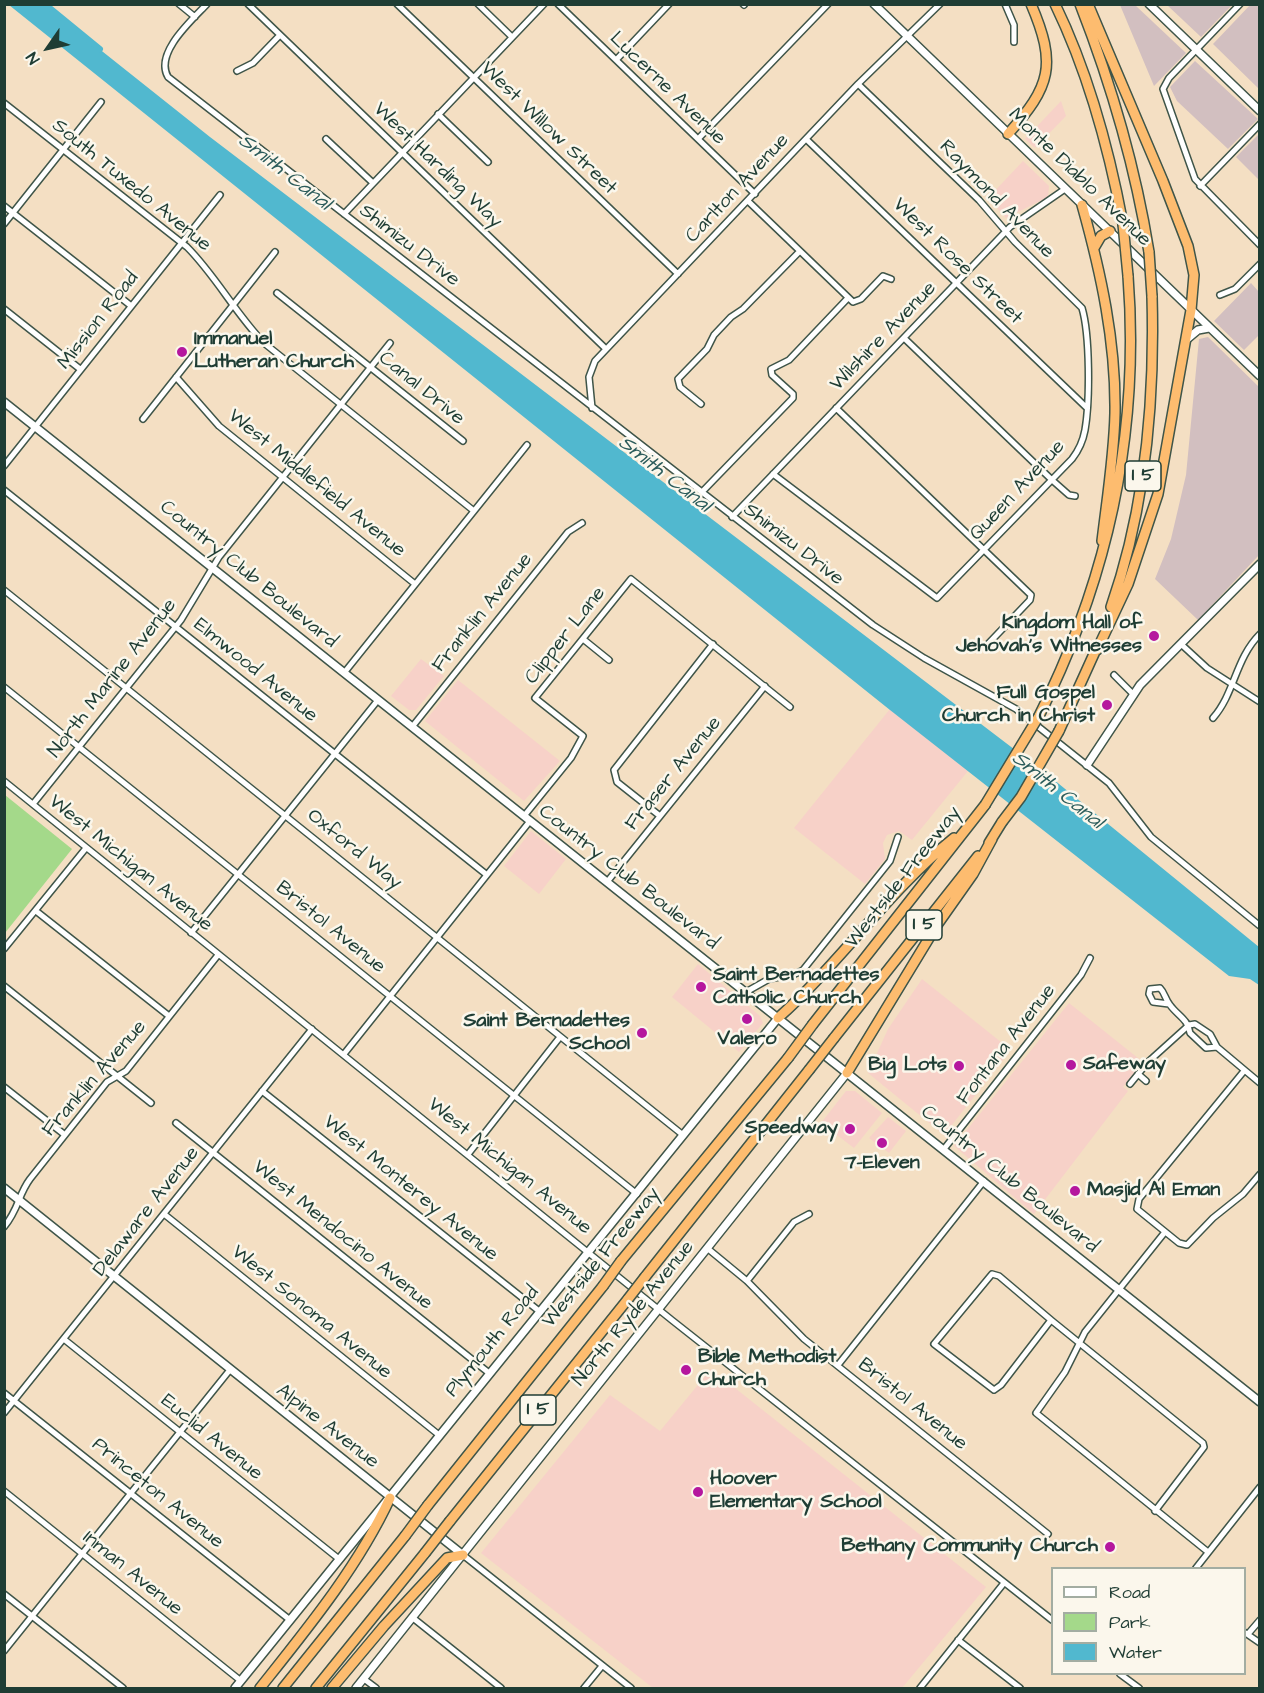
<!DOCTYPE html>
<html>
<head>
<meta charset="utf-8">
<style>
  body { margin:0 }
  #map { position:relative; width:1264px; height:1693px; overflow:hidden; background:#f4dfc3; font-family:"Architects Daughter",sans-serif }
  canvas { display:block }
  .frame { position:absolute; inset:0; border:6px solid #1f3d34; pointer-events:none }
  .legend { position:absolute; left:1051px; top:1567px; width:195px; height:108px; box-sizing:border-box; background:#fbf7ec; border:2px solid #a3ada2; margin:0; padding:8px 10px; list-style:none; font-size:18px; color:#1f3d34 }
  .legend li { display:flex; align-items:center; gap:12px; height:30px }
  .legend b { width:30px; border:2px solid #a3ada2 }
  .north { position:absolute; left:18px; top:18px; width:60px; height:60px; -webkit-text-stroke:4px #fbf7ec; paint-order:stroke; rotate:236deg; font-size:16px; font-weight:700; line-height:24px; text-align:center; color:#1f3d34 }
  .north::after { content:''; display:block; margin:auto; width:21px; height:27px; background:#1f3d34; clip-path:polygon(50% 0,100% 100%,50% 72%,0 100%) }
</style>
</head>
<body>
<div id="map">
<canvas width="1264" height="1693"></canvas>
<div class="frame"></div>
<ul class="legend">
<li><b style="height:8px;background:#fff"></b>Road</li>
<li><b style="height:16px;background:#a4d98a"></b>Park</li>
<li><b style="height:16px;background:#51b8cf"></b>Water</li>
</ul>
<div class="north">N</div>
</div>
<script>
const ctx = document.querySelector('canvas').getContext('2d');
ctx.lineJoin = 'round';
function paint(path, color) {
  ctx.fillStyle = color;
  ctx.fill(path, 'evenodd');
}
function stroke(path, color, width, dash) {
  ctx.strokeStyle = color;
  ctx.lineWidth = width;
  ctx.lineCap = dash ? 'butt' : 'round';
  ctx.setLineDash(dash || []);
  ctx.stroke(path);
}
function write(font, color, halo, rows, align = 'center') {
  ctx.font = font + ' "Architects Daughter",sans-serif';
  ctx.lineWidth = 5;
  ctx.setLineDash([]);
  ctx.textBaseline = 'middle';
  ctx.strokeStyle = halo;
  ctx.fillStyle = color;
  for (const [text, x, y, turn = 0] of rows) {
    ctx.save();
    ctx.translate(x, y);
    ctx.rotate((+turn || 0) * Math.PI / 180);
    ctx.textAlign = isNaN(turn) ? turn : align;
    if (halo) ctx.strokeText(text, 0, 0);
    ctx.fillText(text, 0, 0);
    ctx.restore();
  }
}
const built = new Path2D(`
  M1061 101 1066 116 1035 148 1025 139Z
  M1023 161 1049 186 1048 197 1006 218 988 198Z
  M421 659 444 676 416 710H409L391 696Z
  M458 680 560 761 524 801 425 721Z
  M890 709 968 771 912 840 899 831 887 835 883 843 885 859 865 884 794 828Z
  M531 831 566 859 539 894 504 866Z
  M698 964 760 1016 763 1023 739 1052 672 997Z
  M922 979 1011 1050 944 1135 868 1073 888 1029Z
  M1069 1003 1143 1062 1123 1087 1128 1091 1034 1214 954 1146Z
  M846 1091H855L882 1113 854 1148 821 1123Z
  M888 1117 906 1131 889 1153 869 1138Z
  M711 1369 986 1587 902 1688H653L481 1553 610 1395 660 1431Z`);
const industrial = new Path2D(`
  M1251 4 1259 5V89L1213 44Z
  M1120 5H1135L1186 53 1154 86Z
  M1167 5H1232L1201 37Z
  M1195 61 1258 119 1228 149 1177 101 1170 87Z
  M1259 134V180L1236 157Z
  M1251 283 1259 292V335L1244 350 1214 321Z
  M1208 337 1259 387 1260 554 1198 620 1155 579 1171 539 1186 475 1199 339Z`);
const green = new Path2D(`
  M5 795 72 849 5 933Z`);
const water = new Path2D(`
  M9 5H44L210 137 1048 775 1259 947V985L1250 979 1229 976 890 710Z`);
const canal = new Path2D(`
  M45 4 100 49`);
const minor = new Path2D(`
  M179 4 195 17
  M207 4C192 20 154 53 168 77L873 625 924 658 1016 709 1109 783 1151 837 1260 926
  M248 4 606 349
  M397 4 678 274
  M478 4 512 37
  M558 4 755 194
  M743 4 744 5
  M1005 4 1014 25V42
  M1240 4 1169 78 1163 89 1195 179 1260 245
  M616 60 669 4
  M237 71 253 63 280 35
  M4 103 187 247C216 276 235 313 264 343L474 511
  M438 114 488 162
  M326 139 373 183
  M698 139 828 4
  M806 139 1087 408
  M1200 186 1260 124
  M749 202 853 302 861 299 883 276 891 279
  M4 206 130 305
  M344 214 544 4
  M4 224 101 102
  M277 293 463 441
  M1220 295 1235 289 1260 264
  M4 309 80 369
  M904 338 1052 480 1069 495 1075 496
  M176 377 219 426 415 584
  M701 404 680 387 678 379 707 349 714 335 731 317 743 309 800 251
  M592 408 589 377 595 361 858 84 940 4
  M836 408 1031 595 1030 600 988 644
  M143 419 275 252
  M4 466 220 195
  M773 474 937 598 1072 459C1079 450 1083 441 1085 430 1090 401 1090 335 1082 308L1015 242 979 200 858 84
  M4 490 487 875
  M701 493 793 398V394L772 375 771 369 789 360 848 298
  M732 517 1010 227 1065 189
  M4 590 683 1135
  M583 639 609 660
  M1182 645 1207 668 1260 702
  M344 673 527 445
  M1114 675 1133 694
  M4 687 637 1194
  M1213 718C1235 693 1235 659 1260 634
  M412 727 568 532 582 523
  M4 781 673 1321 1052 1620
  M33 804 181 620 219 557 390 343
  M524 816 571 758 583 736 535 698 631 579 790 707
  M660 816 617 782 614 770 713 644
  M607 882 765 686
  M36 911 169 1016
  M191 933 378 700
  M4 949 86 848
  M4 986 151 1103
  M746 992 769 979 795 974 803 970 890 861 898 837
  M1169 1004 1153 1002 1149 994 1150 989 1160 988C1165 993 1165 999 1170 1005 1178 1016 1188 1019 1190 1033L1206 1048 1217 1047
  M1189 1025 1195 1024 1210 1034 1217 1047 1260 1083
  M344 1054 530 821
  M1244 1071 1139 1199 1137 1209 1179 1243 1187 1245 1213 1218 1243 1194 1260 1174
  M1138 1074 1146 1081
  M1130 1084 1148 1062 1189 1025
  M4 1087 65 1135
  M262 1091 539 1311
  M176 1123 489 1373
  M944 1149 1081 975 1090 958
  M469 1153 560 1037
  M164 1214 439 1435
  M4 1227C19 1209 18 1195 30 1179L107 1082 126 1071 218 955
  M1165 1232 1085 1332 1065 1372 1036 1413 1208 1552
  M707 1248 747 1281 804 1339 1048 1534
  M992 1274 999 1276 1051 1320 1001 1385 994 1390 934 1344Z
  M747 1281 794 1222 809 1214
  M1051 1320 1203 1443 1204 1447 1155 1511
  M65 1340 339 1559
  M838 1365 984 1181
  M4 1393 290 1620
  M4 1413 312 1029
  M4 1491 241 1681
  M463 1555 631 1688
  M1196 1568 1260 1487
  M4 1594 123 1688
  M413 1618 501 1688
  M1244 1632 1260 1643
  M1248 1634 1260 1620
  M958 1640 1020 1688
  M4 1651 229 1371
  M1120 1674 1139 1688
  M364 1679 376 1688
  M584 1688 602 1666
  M920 1688 1004 1583`);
const tertiary = new Path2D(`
  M874 4 1260 376
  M1149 4 1260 111
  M1186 340 1198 330 1209 328
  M4 402 1260 1402
  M1087 765 1140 685 1260 564
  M4 1188 463 1555
  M235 1688 778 1018
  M356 1688 847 1073`);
const motorway = new Path2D(`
  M1055 4C1089 74 1109 149 1123 224
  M1080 4C1112 86 1135 165 1149 252
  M1088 4 1163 181 1188 246 1194 275 1191 310 1158 494 1128 584 1097 650
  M1008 134C1051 86 1057 65 1031 4
  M1082 205C1101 273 1116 342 1115 413 1114 456 1107 499 1102 541
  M1094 248 1101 236 1110 231
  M1111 607C1146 507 1155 401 1152 296
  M1039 716C1109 577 1140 431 1128 276
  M1059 731 1098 645
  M989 843 1002 822
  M778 1018C841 962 889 890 954 838
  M813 1024 985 805
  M834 1038 978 856
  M847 1073 937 925 973 874 992 839
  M621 1261 788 1058
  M645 1277 809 1070
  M428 1505 603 1286
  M450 1521 628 1299
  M260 1688C307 1629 358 1567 390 1498
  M283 1688 405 1536
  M316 1688 425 1553
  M332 1688 384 1626 447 1558 463 1555`);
const motorwayBridge = new Path2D(`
  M1123 224 1128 276
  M1149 252 1152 296
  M985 805 1039 716
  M1002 822 1021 797 1059 731
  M788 1058 813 1024
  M809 1070 834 1038
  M603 1286 621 1261
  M628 1299 645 1277
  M405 1536 428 1505
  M425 1553 450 1521`);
const markers = [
  [182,352,6,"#b5179e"],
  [1154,636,6,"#b5179e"],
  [1107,705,6,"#b5179e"],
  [701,987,6,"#b5179e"],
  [747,1019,6,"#b5179e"],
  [642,1033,6,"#b5179e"],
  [1071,1065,6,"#b5179e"],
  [959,1066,6,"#b5179e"],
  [850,1129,6,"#b5179e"],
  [882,1143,6,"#b5179e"],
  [1075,1191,6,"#b5179e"],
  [686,1370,6,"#b5179e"],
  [698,1492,6,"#b5179e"],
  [1110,1547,6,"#b5179e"]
];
const shields = [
  [1143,476,36],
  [924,925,36],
  [538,1410,36]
];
const shieldNames = [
  ["I 5",1143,476],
  ["I 5",924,925],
  ["I 5",538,1410]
];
const streetNames = [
  ["Lucerne Avenue",667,89,44],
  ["West Willow Street",548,129,44],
  ["West Harding Way",437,166,44],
  ["Monte Diablo Avenue",1079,178,44],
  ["South Tuxedo Avenue",131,186,39],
  ["Carlton Avenue",738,189,-47],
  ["Raymond Avenue",996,200,46],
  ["Shimizu Drive",409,246,38],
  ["West Rose Street",957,262,44],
  ["Mission Road",99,321,-52],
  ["Wilshire Avenue",884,337,-46],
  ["Canal Drive",421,389,39],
  ["West Middlefield Avenue",316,484,39],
  ["Queen Avenue",1018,491,-47],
  ["Shimizu Drive",793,545,38],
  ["Country Club Boulevard",248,575,39],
  ["Franklin Avenue",483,613,-51],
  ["Clipper Lane",566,636,-52],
  ["Elmwood Avenue",255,671,39],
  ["North Marine Avenue",113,679,-52],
  ["Fraser Avenue",674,774,-51],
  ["Oxford Way",354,850,39],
  ["West Michigan Avenue",130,864,39],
  ["Country Club Boulevard",628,878,38],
  ["Westside Freeway",904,878,-52],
  ["Bristol Avenue",330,928,39],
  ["Fontana Avenue",1007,1045,-52],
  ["Franklin Avenue",95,1079,-49],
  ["West Michigan Avenue",509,1167,39],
  ["Country Club Boulevard",1009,1180,39],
  ["West Monterey Avenue",410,1189,39],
  ["Delaware Avenue",147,1212,-52],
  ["West Mendocino Avenue",342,1236,39],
  ["Westside Freeway",602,1258,-51],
  ["West Sonoma Avenue",311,1313,39],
  ["North Ryde Avenue",634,1314,-51],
  ["Plymouth Road",493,1342,-51],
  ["Bristol Avenue",912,1405,39],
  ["Alpine Avenue",327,1427,38],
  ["Euclid Avenue",211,1438,39],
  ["Princeton Avenue",157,1494,39],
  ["Inman Avenue",132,1574,39]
];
const poiNames = [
  ["Immanuel",194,340],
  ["Lutheran Church",194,363],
  ["Kingdom Hall of",1142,624,"right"],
  ["Jehovah's Witnesses",1142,647,"right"],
  ["Full Gospel",1095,694,"right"],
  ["Church in Christ",1095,717,"right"],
  ["Saint Bernadettes",713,976],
  ["Catholic Church",713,999],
  ["Saint Bernadettes",630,1022,"right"],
  ["School",630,1045,"right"],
  ["Valero",747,1040,"center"],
  ["Safeway",1083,1065],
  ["Big Lots",947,1066,"right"],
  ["Speedway",838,1129,"right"],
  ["7-Eleven",882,1164,"center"],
  ["Masjid Al Eman",1087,1191],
  ["Bible Methodist",698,1358],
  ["Church",698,1381],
  ["Hoover",710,1480],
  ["Elementary School",710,1503],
  ["Bethany Community Church",1098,1547,"right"]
];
const waterNames = [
  ["Smith Canal",284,173,38],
  ["Smith Canal",664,475,38],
  ["Smith Canal",1057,791,39]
];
paint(built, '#f7d1c8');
paint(industrial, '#d2bfc0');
paint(green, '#a4d98a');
paint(water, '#51b8cf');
stroke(canal, '#51b8cf', 6);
stroke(minor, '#3f5549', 8);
stroke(tertiary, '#3f5549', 10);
stroke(motorway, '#3f5549', 12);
stroke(minor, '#fff', 5);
stroke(tertiary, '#fff', 7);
stroke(motorway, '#fdbc6f', 9);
stroke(motorwayBridge, '#3f5549', 12, []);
stroke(motorwayBridge, '#fdbc6f', 9);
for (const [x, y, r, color] of markers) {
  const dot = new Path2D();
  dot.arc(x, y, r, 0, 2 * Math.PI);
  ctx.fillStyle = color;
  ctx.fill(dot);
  stroke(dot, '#fbf7ec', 2);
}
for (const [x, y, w] of shields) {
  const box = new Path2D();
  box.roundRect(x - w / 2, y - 15, w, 30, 4.5);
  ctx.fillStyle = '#fbf7ec';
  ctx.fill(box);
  stroke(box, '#1f3d34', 1.5);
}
write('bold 18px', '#1f3d34', null, shieldNames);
write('20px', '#1f3d34', '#fbf7ec', streetNames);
write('bold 20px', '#1f3d34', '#fbf7ec', poiNames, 'left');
write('italic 21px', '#2c5c5b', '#fbf7ec', waterNames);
</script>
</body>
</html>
